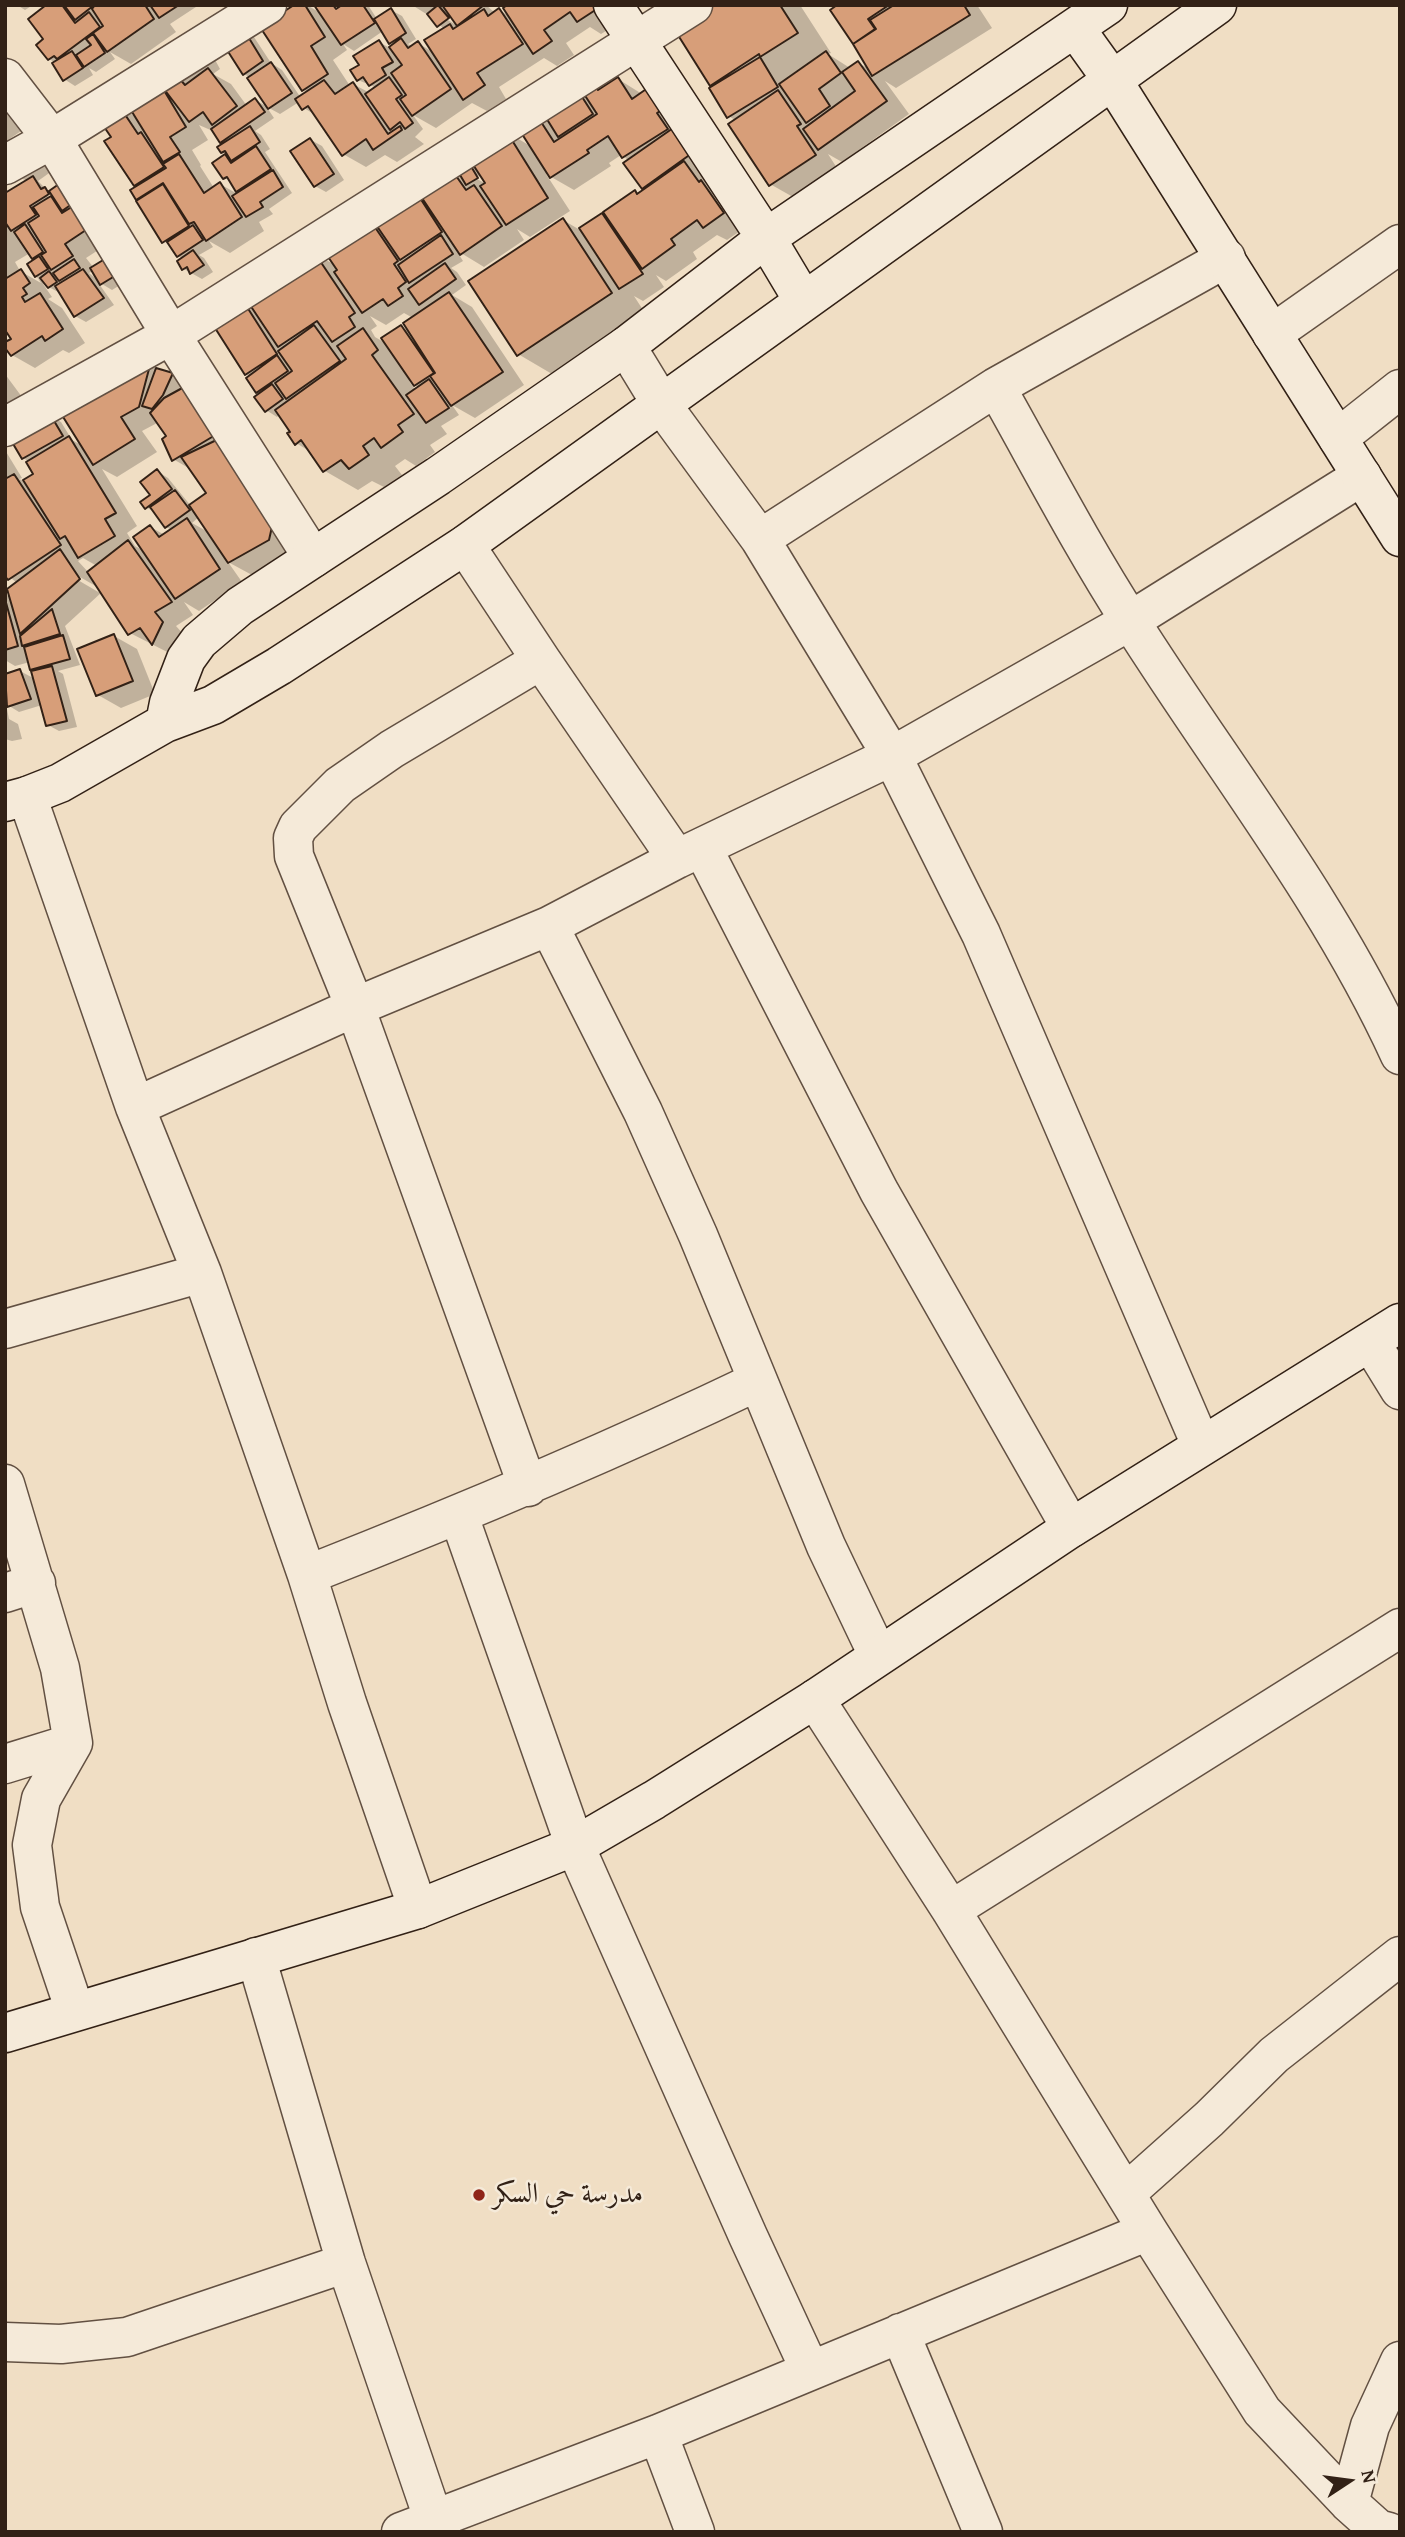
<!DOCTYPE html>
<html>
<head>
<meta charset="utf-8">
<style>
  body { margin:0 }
  #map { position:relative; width:1405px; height:2537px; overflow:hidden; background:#f0dec4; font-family:"Gentium Book Plus",serif }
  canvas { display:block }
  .frame { position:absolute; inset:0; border:7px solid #322116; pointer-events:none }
  .north { position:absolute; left:1314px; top:2446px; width:70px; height:70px; -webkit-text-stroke:5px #f5ead9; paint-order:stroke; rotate:77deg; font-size:19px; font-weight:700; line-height:28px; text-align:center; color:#322116 }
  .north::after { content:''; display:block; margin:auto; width:24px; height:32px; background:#322116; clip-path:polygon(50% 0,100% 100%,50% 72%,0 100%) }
</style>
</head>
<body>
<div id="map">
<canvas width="1405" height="2537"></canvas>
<div class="frame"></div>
<div class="north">N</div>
</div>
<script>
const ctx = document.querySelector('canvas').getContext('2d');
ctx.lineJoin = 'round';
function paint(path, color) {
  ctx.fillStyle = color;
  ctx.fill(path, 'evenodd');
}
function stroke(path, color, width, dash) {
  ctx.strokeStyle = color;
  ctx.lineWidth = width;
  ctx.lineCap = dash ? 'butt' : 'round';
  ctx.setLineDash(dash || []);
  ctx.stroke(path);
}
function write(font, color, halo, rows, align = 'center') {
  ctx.font = font + ' "Gentium Book Plus",Amiri,serif';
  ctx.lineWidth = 5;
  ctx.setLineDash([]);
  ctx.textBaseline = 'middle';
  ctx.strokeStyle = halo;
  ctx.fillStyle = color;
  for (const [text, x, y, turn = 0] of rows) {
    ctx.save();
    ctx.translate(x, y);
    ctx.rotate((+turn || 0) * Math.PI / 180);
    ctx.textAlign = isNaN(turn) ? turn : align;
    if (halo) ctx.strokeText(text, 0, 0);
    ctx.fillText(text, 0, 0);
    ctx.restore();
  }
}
const shadow = new Path2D(`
  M17 5H33L25 10Z
  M49 5H199L170 24 176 32 131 64 110 52 115 59 96 72 89 68 93 75 75 86 64 79 56 63 49 59 46 39Z
  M297 5H307L322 14 316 5H338L340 8 345 5H368L377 19 391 10 402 16 416 39 408 44 413 47 418 43 434 53 444 29 431 17 412 5H486L495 13 499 10 511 17 612 5 622 21 601 34 590 27 566 43 574 55 557 66 544 58 499 87 506 99 487 111 472 103 436 128 413 115 423 129 415 137 424 144 397 162 385 155 366 167 343 154 317 116 304 108 299 102 280 114 269 108 251 78 244 74 222 40 252 34 271 63 282 70 301 98 309 93 303 89ZM442 13 455 20 458 26 441 16ZM383 31 390 42 395 45 390 48 379 42 358 80 377 88 370 93 353 84 350 86 333 60 347 50 343 44 354 51Z
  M704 5H800L831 53 828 54 850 68 858 63 870 69 832 10 840 5H977L992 28 896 88 885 81 909 114 842 162 828 154 837 168 793 197 770 184 736 121 729 116 715 86 712 84Z
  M5 56 46 114 5 142Z
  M213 56 220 69 213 74 231 84 247 106 255 100 266 106 274 118 255 131 261 135 270 149 265 152 292 193 269 209 273 214 259 222 264 231 230 253 209 241 213 247 199 255 204 258 213 272 202 279 184 269 183 259 178 256 172 246 163 241 137 199 138 188 107 141 113 138 118 106 138 118 132 107ZM199 125 215 132 226 144 222 152 228 155 215 163 241 196 220 184 214 188 200 166 201 165 192 150 208 140Z
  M579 73 603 88 618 79 642 94 652 87 746 227 727 240 717 235 693 252 697 259 666 281 656 275 664 287 643 301 634 296 645 313 552 374 518 354 563 220 580 230 602 215 611 220 635 192 640 194 647 189 643 187 630 161 621 155 609 163 611 166 574 190 546 174 570 211 530 237 517 229 524 240 484 267 456 250 463 261 451 268 457 272 466 285 452 295 472 307 524 385 475 418 452 405 459 415 441 426 447 434 430 445 435 452 416 466 405 459 395 466 402 475 384 487 372 481 358 490 325 471 311 452 296 443 293 432 280 414 277 417 266 410 261 394 257 392 251 377 246 374 210 317 312 252 335 265 322 246 505 131 532 147 534 113 552 123ZM471 172 486 180V184L470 175ZM404 313 413 318 411 332 401 327 387 344 375 337 371 330 377 326 370 316 386 325ZM409 381 420 388 416 391Z
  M311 140 322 146 344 180 326 192 315 186Z
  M27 157 52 171 38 181 49 192H45L52 202 55 200 50 192 120 236 86 258 94 268 133 277 112 290 97 281 114 305 86 322 75 316 60 293 43 284 52 297 48 299 62 308 85 343 69 353 63 350 35 368 12 355 14 339 5 326V195L27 181 21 178ZM30 253 37 260 29 265 41 283 20 271 15 262ZM93 271 99 281 89 273Z
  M148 363 183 381 178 392 195 383 292 553 252 575 228 562 242 582 199 611 184 602 193 615 176 626 185 636 175 656 130 633 102 592 65 626 80 665 58 671 63 674 77 727 59 731 48 725 42 705 19 712 6 704 9 719 18 724 22 739 12 741 5 739V676L20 671 35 679 30 662 15 666 5 660V594L12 598 17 583 5 573V450L22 478 19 479 24 481 36 474 30 462 23 458 50 416 61 422 72 440 83 446ZM159 422 169 436 173 459 192 470 208 494 191 506 168 478 157 471 152 495 146 507 156 513 166 527 172 530 165 535 150 527 146 552 135 546 127 533 137 526 102 469 117 477 157 452 142 431ZM199 517 210 533 192 523ZM83 558 97 566 89 573 78 561ZM73 573 99 588 100 593 71 576Z
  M5 374 22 397 5 409Z
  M114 636 137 649 155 694 121 708 98 695Z`);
const building = new Path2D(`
  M46 5H62L75 23 89 12 100 27 57 59 54 56 48 60 36 45 43 39 28 19Z
  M64 5H92L93 6 75 20Z
  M95 5H145L154 19 107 52 93 33 103 26 92 9Z
  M150 5H179L159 18Z
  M294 5H305L325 37 311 46 328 74 302 91 260 27Z
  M314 5H333L336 9 342 5H363L375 23 341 45Z
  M438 5 449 18 437 27 427 14Z
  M442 5H484L457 26Z
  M507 5H599L600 7 577 22 570 12 544 30 552 41 533 54 503 8Z
  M700 5H780L798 33 760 57 759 54 710 86 671 24Z
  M837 5H889L868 19 875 29 853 44 830 10Z
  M894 5H964L970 15 872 76 853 44 876 29 870 20Z
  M391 8 406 33 389 44 374 19Z
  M499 8 523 44 477 73 485 85 463 100 424 40 450 24 453 29 484 9 488 16Z
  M241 25 263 61 243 75 220 39Z
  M93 34 105 53 84 67 76 55 91 45 86 39Z
  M401 38 408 48 418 41 451 89 412 116 400 99 406 95 391 73 402 65 389 47Z
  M379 40 393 62 382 68 386 75 369 86 363 77 357 81 350 70 359 65 353 56Z
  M72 51 83 68 63 81 52 63Z
  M826 51 841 73 819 89 830 106 806 123 779 84Z
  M760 57 778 87 727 118 709 88Z
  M858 61 887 101 818 150 803 129 855 91 842 72Z
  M271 62 292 93 268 109 247 78Z
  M208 68 237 106 212 125 203 112 189 122 164 89 179 78 185 85Z
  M389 77 402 95 396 99 413 123 405 129 400 122 390 130 365 94Z
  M618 77 632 99 652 85 666 107 657 113 668 129 622 158 608 136 587 150 589 153 550 178 515 123 534 111 554 142 597 114 582 91 594 83 598 90Z
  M324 80 335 94 353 82 388 134 400 126 402 130 373 150 366 139 342 156 308 106 302 110 295 99Z
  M162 87 186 127 170 137 180 152 163 162 129 107Z
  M577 89 593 114 558 137 535 100Z
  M778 90 801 124 797 126 816 155 769 186 728 124Z
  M255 98 265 112 220 143 211 129Z
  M118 104 138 134 141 132 164 167 134 186 104 141 111 137 98 118Z
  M250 126 260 142 231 161 225 151 221 153 217 147Z
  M676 126 695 151 642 189 623 163Z
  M505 129 548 198 506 225 480 186 485 183 466 154Z
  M310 138 334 174 314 187 290 151Z
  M256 146 271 169 236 192 227 177 223 179 212 163 225 154 231 163Z
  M463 153 478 178 466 185 451 160Z
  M179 154 204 193 220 182 242 217 206 241 194 222 189 224 163 183 136 200 130 190 166 168 163 164Z
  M684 161 699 182 701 180 724 213 703 228 697 220 671 239 675 245 642 269 603 212 635 190 637 194Z
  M447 163 466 190 474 185 502 226 460 255 414 186Z
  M273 170 283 187 260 202 263 207 246 217 232 196Z
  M33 176 41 189 45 187 49 194 30 206 36 215 11 231 5 222V193Z
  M66 179 79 199 62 211 49 191Z
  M163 184 189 226 162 243 136 201Z
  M411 184 442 232 400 260 368 213Z
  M51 196 62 213 83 200 98 222 65 244 73 256 51 270 41 255 46 252 28 223 39 216 33 207Z
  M602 213 643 274 619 289 579 228Z
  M366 214 398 261 394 264 406 282 398 288 403 296 388 306 383 299 362 313 334 272 337 270 320 245Z
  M563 218 612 293 517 356 468 281Z
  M25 224 43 252 32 259 14 232Z
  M193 225 203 240 177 257 167 242Z
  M441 235 453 254 409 283 398 265Z
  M312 249 355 313 349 317 355 327 332 342 317 321 278 347 244 296Z
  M193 250 204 265 190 274 187 267 182 270 177 261Z
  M113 254 123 271 100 285 90 268Z
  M39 256 48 269 35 277 27 264Z
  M74 259 80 268 59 281 53 273Z
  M445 263 456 279 419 305 408 289Z
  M21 269 30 283 23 288 27 294 22 297 25 302 40 293 63 329 45 341 42 336 11 356 5 348V342L11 339 5 330V279Z
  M83 269 104 298 74 317 55 286Z
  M49 271 57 282 48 288 40 278Z
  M449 292 503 372 451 406 430 376 435 373 403 323Z
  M240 296 277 354 245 375 208 317Z
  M314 325 340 361 286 399 275 383 292 371 278 351Z
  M401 325 434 373 414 386 381 338Z
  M363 328 378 350 372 355 414 414 398 425 403 432 381 448 374 438 363 446 369 455 349 469 341 460 323 472 301 440 295 445 287 433 290 432 275 410 346 359 337 346Z
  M277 355 288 371 256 393 246 378Z
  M148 361 149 369 139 407 121 417 135 439 93 465 60 412Z
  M156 368 173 373 163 395 152 409 142 406Z
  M429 379 449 408 426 423 406 395Z
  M195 381 222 431 172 461 162 439 166 436 150 413 164 398Z
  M272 384 283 399 265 412 254 397Z
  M50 414 63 436 22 459 9 437Z
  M227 435 276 509 269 540 228 563 189 505 206 493 181 457Z
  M69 436 116 513 105 519 115 536 78 558 65 536 60 539 23 480 33 474 26 462Z
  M157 469 172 489 145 509 140 502 150 495 140 482Z
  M14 474 61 545 8 580 5 576V479Z
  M175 490 190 510 165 528 150 507Z
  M187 518 220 569 175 599 133 537 150 525 159 537Z
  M128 540 172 602 155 612 163 622 152 645 140 628 128 635 87 572Z
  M60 549 80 579 20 634 7 589Z
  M5 599 18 646 5 650Z
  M52 609 60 634 22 646 20 636Z
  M114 634 133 681 96 696 77 649Z
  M63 635 70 659 30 670 24 647Z
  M52 666 67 721 46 726 31 671Z
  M20 669 31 699 7 707 5 674Z`);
const street = new Path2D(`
  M5 78 52 139 171 335 313 558
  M5 165 52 139 267 5
  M1272 334 1400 244
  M626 346 662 405 760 539 892 756 981 934 1201 1445
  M996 387C1040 465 1082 546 1131 622 1222 766 1329 900 1400 1055
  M5 427 171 335 693 5
  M1338 438 1400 389
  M760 539 996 387 1226 258
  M465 545 541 660 677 859
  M27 796 135 1107 202 1273 307 1575 347 1703 418 1909
  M702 847 879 1191 1071 1528
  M549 926 643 1112 698 1235 826 1546 878 1655
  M135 1107 355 1007 549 926 677 859 892 756 1130 621 1362 476
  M5 1329 202 1273
  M1371 1343 1400 1390
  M5 1484 60 1668 73 1743 41 1799 32 1845 40 1907 75 2011
  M528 1487 355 1007 294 856 293 838 298 827 340 785 392 749 541 660
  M459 1516 575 1846 748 2236 810 2370
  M307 1575C460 1515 610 1452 758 1381
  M5 1593 36 1583
  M815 1699 951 1910 1148 2231 1262 2411 1349 2503 1378 2529 1389 2532
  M5 1764 73 1743
  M951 1910 1400 1628
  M256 1957 346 2263 434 2521
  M1126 2193 1209 2119 1274 2055 1400 1956
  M900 2333 983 2532
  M5 2342 61 2344 127 2337 346 2263
  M658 2434 695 2532
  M1349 2503 1370 2426 1400 2361
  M401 2532 658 2434 1148 2231`);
const secondary = new Path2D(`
  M613 5 766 238 803 300
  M1075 28 1113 81 1400 537
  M165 723 169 703 186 659 199 641 240 606 438 476 626 346 766 238 1108 5
  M5 802 27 796 60 783 165 723 213 705 279 666 465 545 1217 5
  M5 2033 418 1909 575 1846 654 1800 815 1699 1071 1528 1400 1323`);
const markers = [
  [479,2195,7,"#8f2418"]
];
const poiNames = [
  ["مدرسة حي السكر",493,2195]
];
paint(shadow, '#0003');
paint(building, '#d79e79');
stroke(building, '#322116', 2);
stroke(street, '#625042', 41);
stroke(secondary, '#322116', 41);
stroke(street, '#f5ead9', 38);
stroke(secondary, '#f5ead9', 38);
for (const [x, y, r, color] of markers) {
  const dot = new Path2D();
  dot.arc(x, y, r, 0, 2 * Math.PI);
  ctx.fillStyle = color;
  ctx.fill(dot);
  stroke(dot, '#f5ead9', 2.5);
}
write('28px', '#322116', '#f5ead9', poiNames, 'left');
</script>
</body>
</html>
